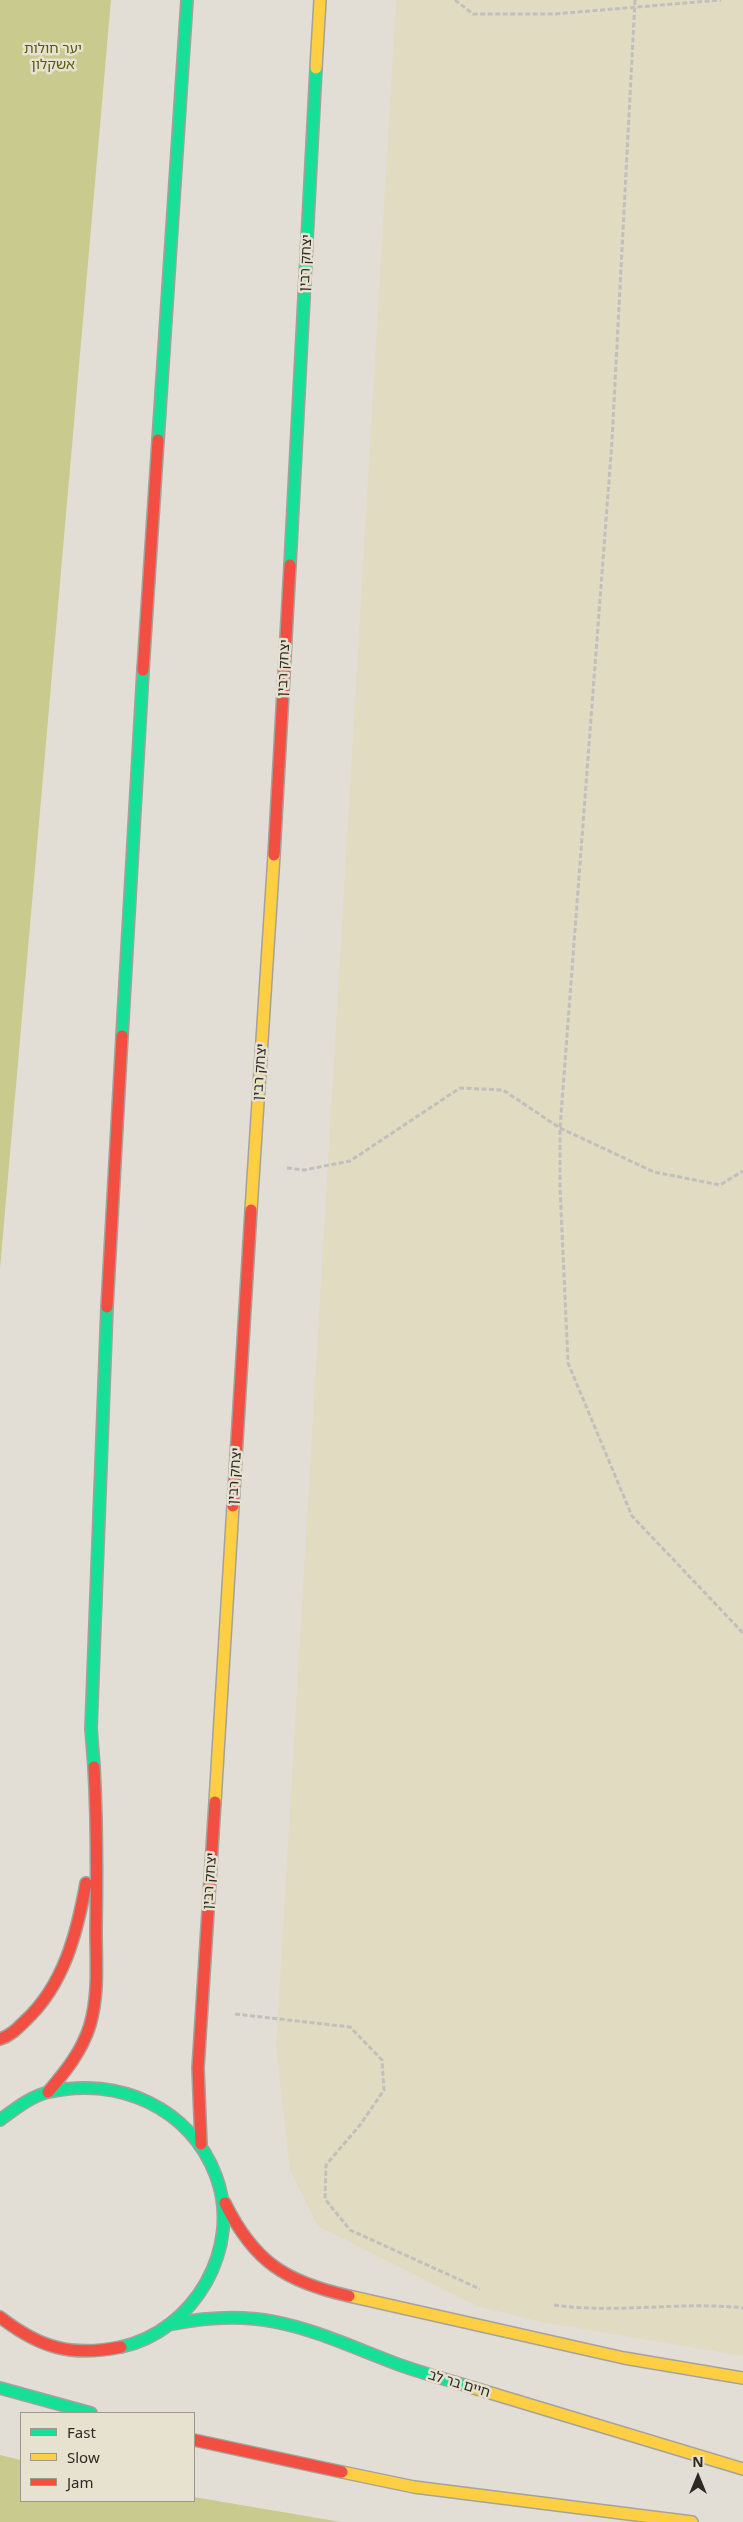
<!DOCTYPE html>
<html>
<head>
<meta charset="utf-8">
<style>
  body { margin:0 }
  #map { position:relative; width:743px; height:2522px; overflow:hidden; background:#e2ded5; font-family:"Noto Sans",sans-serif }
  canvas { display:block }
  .legend { position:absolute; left:20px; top:2412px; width:175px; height:90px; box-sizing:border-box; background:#e7e1d0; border:1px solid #9c988b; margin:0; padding:6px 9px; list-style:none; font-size:15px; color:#2c2a24 }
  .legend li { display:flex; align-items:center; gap:10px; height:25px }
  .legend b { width:25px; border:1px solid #9c988b }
  .north { position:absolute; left:673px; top:2452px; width:50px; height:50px; -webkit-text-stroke:4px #e7e1d0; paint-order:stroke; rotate:0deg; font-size:14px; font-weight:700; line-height:20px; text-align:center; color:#2c2a24 }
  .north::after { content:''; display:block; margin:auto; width:18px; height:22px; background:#2c2a24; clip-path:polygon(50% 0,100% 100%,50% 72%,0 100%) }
</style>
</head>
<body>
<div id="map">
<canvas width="743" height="2522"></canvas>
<ul class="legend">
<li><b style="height:6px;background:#16e098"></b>Fast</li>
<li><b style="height:6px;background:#ffcf43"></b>Slow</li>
<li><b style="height:6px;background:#f24e42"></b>Jam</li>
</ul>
<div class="north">N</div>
</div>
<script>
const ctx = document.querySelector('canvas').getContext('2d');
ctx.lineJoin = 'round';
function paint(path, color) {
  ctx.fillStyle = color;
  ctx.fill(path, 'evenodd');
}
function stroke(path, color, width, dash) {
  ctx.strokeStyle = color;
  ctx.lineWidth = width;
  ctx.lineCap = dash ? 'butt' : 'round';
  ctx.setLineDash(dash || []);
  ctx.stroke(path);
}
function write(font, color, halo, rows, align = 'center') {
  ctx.font = font + ' "Noto Sans","Noto Sans Hebrew",sans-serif';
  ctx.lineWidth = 5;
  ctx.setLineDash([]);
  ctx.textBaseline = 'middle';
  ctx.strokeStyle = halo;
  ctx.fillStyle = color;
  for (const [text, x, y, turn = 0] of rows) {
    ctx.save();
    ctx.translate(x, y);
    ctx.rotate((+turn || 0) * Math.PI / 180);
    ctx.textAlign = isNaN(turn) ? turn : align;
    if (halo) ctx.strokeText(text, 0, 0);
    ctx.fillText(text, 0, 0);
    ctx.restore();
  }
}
const forest = new Path2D(`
  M0 0H111L0 1268Z
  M0 2455 21 2460V2501H194V2497L341 2522H0Z`);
const sand = new Path2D(`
  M396 0H743V2356L541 2322 477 2306 318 2226 290 2170 276 2048Z`);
const path = new Path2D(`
  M455 0 473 14H554L721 0
  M635 0 612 441 560 1128V1187L568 1363 632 1516 743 1633
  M287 1168 304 1170 350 1161 460 1088 503 1090 560 1128 654 1172 720 1185 743 1171
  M235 2014 350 2027 382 2060 384 2090 360 2125 326 2165 325 2199 350 2230 480 2289
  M554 2305C617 2314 680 2301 743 2308`);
const fast = new Path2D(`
  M158 440 187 0
  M290 565 316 68
  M122 1036 143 670
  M94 1767 91 1728 107 1307
  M0 2120C15 2109 31 2096 49 2092 118 2076 191 2108 216 2176 243 2248 194 2331 121 2347
  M173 2324C267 2305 313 2332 397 2364 422 2373 448 2380 474 2388
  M0 2388 91 2413`);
const slow = new Path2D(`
  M316 68 320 0
  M251 1210 274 855
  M215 1802 233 1506
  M349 2296 624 2358 743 2378
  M474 2388 743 2469
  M342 2472 414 2487 692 2522`);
const jam = new Path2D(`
  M143 670 158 440
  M274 855 290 565
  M107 1307 122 1036
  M233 1506 251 1210
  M0 2039C10 2036 17 2029 25 2021 64 1985 77 1933 86 1883
  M48 2092C66 2071 82 2051 90 2025 99 1994 96 1962 96 1930 97 1876 97 1821 94 1767
  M201 2144 198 2068 215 1802
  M225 2203C254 2262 286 2282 349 2296
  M0 2317C40 2348 71 2357 121 2347
  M194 2440 342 2472`);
const parkNames = [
  ["יער חולות",53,49],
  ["אשקלון",53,65]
];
const streetNames = [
  ["יצחק רבין",306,263,-87],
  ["יצחק רבין",284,668,-87],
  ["יצחק רבין",260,1072,-86],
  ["יצחק רבין",235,1476,-86],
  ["יצחק רבין",210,1881,-86],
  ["חיים בר לב",459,2384,17]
];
paint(forest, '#c9ca8e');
paint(sand, '#e1dbc2');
stroke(fast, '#a4a29b', 14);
stroke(slow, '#a4a29b', 14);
stroke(jam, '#a4a29b', 14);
stroke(path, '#c1bfbc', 3, [5, 2.5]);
stroke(fast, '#16e098', 11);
stroke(slow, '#ffcf43', 11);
stroke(jam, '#f24e42', 11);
write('14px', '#585b0f', '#e7e1d0', parkNames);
write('14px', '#2c2a24', '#e7e1d0', streetNames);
</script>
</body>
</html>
